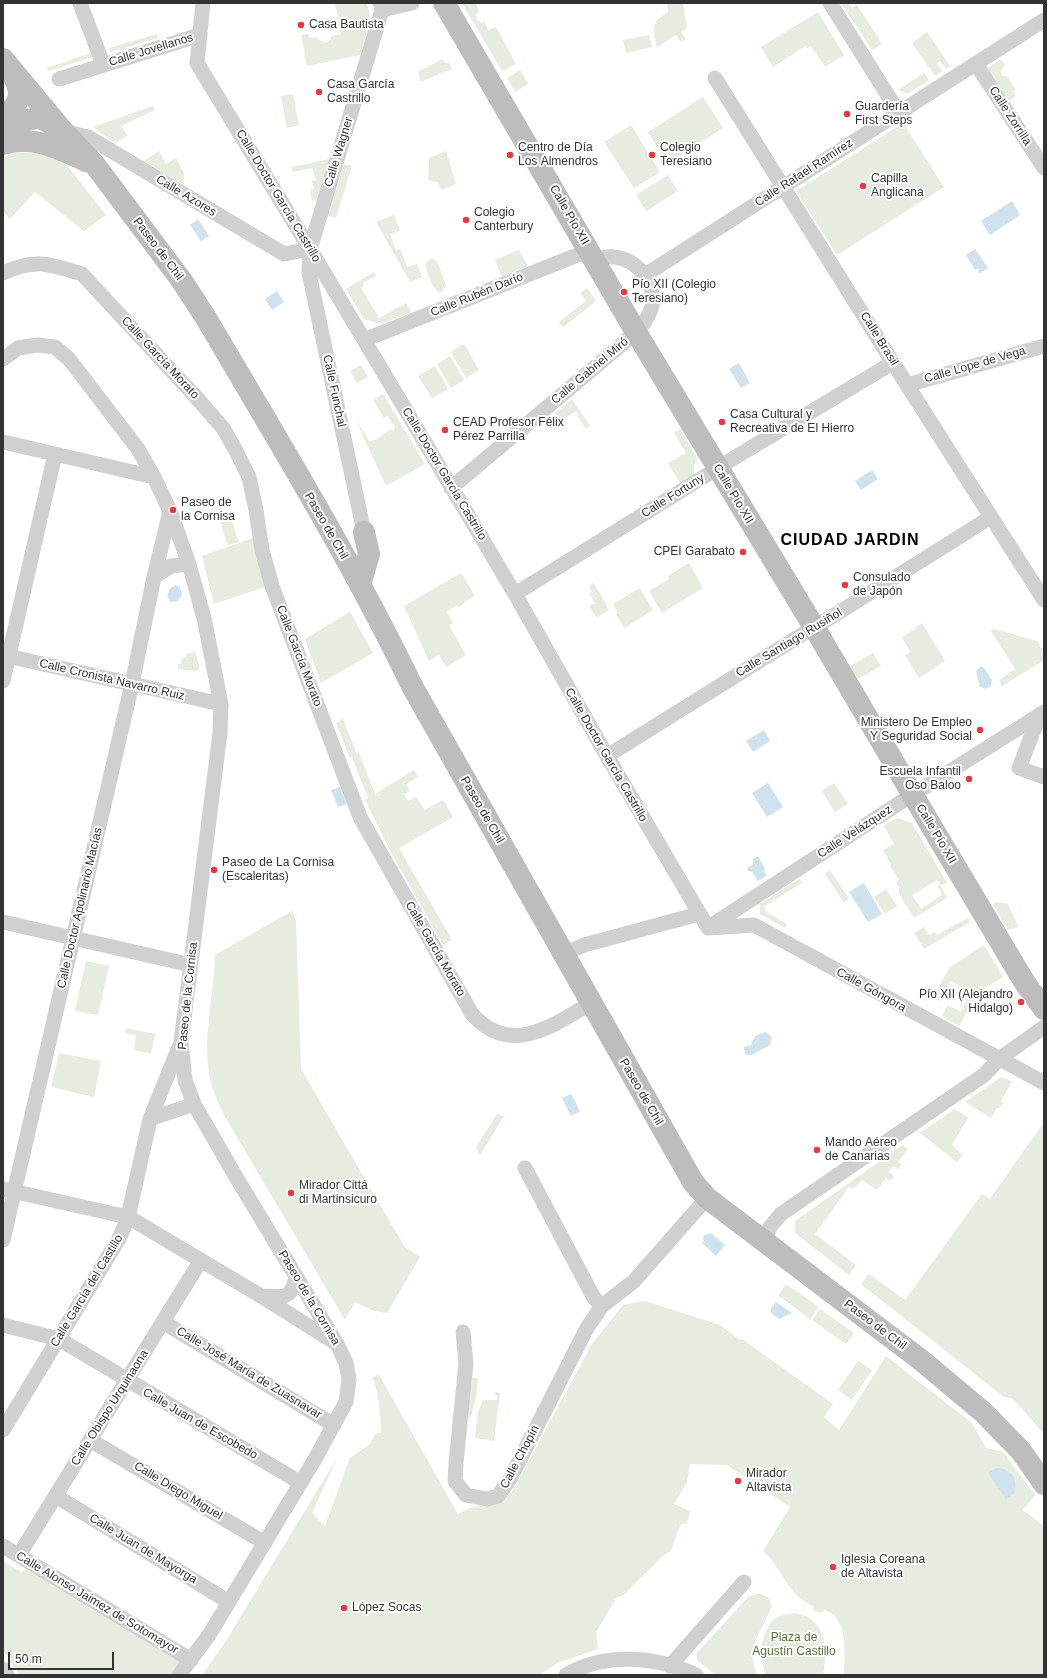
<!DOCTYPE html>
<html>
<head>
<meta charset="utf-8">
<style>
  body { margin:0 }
  #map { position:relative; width:1047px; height:1678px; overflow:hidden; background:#fff; font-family:Helvetica,sans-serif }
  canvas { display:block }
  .frame { position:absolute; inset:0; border:4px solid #333; pointer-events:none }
  .scale { position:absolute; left:8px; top:1652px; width:106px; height:18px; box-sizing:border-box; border:2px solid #333; border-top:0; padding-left:5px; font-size:12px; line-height:14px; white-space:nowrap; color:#333; -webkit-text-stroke:3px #fff; paint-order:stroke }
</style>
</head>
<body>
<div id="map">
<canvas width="1047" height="1678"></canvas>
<div class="frame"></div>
<div class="scale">50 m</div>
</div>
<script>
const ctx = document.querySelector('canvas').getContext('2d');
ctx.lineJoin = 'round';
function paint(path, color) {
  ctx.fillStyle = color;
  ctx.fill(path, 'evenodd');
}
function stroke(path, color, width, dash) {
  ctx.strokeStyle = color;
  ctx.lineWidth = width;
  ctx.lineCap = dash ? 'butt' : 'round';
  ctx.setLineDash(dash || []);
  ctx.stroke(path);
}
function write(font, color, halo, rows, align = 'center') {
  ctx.font = font + ' Helvetica,sans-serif';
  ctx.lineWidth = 4;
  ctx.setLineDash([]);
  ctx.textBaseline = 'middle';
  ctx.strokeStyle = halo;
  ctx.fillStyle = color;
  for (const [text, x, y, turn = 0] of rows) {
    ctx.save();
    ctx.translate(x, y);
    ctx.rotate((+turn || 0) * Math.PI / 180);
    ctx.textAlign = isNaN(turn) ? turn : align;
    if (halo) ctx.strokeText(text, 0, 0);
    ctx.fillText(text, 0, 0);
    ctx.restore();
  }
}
const green = new Path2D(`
  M334 3H367L371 20 360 55 307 66 301 35 308 34 309 38 317 37 319 40 324 43 329 41 332 36 341 34 337 11Z
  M462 3H476L479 11 475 15 478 21H480L481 23 484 21 488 30 496 27 516 64 502 71Z
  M667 3H683L687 28 681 32 686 39 681 42 676 35 657 47C653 29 650 23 668 12Z
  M841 3H848L852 8 857 5 882 44 872 50Z
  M818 12 844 55 825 67 811 46 807 48 805 46 773 67 761 47Z
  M927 32 950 66 946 69 940 61 937 63 942 71 935 76 912 43Z
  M157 34 158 38 110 52 109 48Z
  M649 35 652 47 626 53 623 40Z
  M91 53 93 57 49 71 47 68Z
  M442 59 445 63H449L452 69 420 82 418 70 420 71Z
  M1001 59 1005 65 1001 71 1002 76H1007L1016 90 1013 92 1016 96 1009 101 988 68Z
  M520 70 528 84 515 92 507 78Z
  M924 73 929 80 907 94 898 90Z
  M293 94 299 125 287 128 281 96Z
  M703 97 723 128 667 163 648 132Z
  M153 106 155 110 121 126 128 136 115 143 93 127Z
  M903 123 944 187 837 255 796 191Z
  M631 125 660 172 634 188 604 142Z
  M159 151 166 164 176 158 184 173V185L144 161Z
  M446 151 456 184 441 190 438 182 428 180 429 158Z
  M16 153H33L50 155 65 163 106 215 84 231 35 192 10 219 3 211V157Z
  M330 159 318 199 312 201 310 190 314 189 312 181 316 180 312 168 292 172V167Z
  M344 164 352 166 336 218 328 216Z
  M668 175 678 191 646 211 636 195Z
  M394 215 400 231 390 234 396 250 400 249 407 267 417 264 422 277 410 282 376 222Z
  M519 250 528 266 502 277 495 260Z
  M432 258 437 261 446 286 442 292H439C432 288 425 270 426 262Z
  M374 272 376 276 363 283 364 286 361 288 379 318 406 303 411 312 381 324 364 319 346 289Z
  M587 288 594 298 595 302 563 327 559 322 586 301 580 293Z
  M464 344 479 370 466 378 451 352Z
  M450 356 464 380 451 388 437 364Z
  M361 365 368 377 357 383 350 371Z
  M435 366 448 389 432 398 418 376Z
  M383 394 425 464 386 486 355 418 369 441 375 440 390 430H394L395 425 391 423 388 416 384 418 373 400Z
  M572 399 590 426 586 429 577 416 579 415 576 411 561 421 555 413Z
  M680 429 697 458 694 466V475L680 483 668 463 686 453 674 433Z
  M231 518 239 542 228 545 220 522Z
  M253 538 265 587 214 604 202 556Z
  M689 563 703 588 662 613 649 591 669 579 668 576Z
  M461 573 475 596 464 602 465 603 459 607 457 605 447 612 453 623 449 626 466 655 446 667 439 655 429 661 404 606Z
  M594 583 609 610 597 618 589 606 595 603 589 593 592 592 589 586Z
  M640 588 653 610 624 628 616 614 618 613 613 604Z
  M350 612 373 653 321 683 305 639Z
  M922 623 945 661 919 678 905 655 910 652 902 637 917 628 916 627Z
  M994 629 1037 641 1044 652V660L1002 686 999 680 1015 669 991 631Z
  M195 652 199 665V669L196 671 178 669V664H181L182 658 186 657V654Z
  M873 653 881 666 858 679 850 666Z
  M343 719 357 754 359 753 375 794 414 770 418 777 406 784 410 791 404 794 408 801 416 797 425 810 443 800 453 817 399 848 452 940 443 945 391 852 365 800 368 798 352 757 350 758 336 723Z
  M834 783 848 804 835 812 822 791Z
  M897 818 912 823 947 883 940 885 947 898 914 918 899 894V887L896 883 899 880 890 866 891 864 883 850 894 844 884 826ZM937 880 940 884 938 886 942 895 921 909 912 895Z
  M830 870 849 899 844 903 825 874Z
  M799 879 802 883 765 906V911L787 924 785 928 760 914V904Z
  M886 889 897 906 885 914 874 897Z
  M997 902 1008 904 1018 927 1008 930 993 904Z
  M292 911 296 921 301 1069 390 1222 405 1247 420 1257 387 1313 374 1311 355 1302 345 1320 224 1115C219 1104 214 1094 211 1083 201 1042 214 997 215 955Z
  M968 918 970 922 924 949 914 933 924 927 929 935 935 932 937 935Z
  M984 945 1003 977 978 992 959 1026 942 1016 948 1005 961 1012 971 992 951 981 940 1001 933 998 949 968Z
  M86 961 109 966 98 1015 75 1011Z
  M126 1028 155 1034 151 1054 134 1050 136 1035 125 1033Z
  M59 1053 101 1061 94 1097 51 1087Z
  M1001 1077 1012 1081 1001 1101 1003 1103 999 1108H997L991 1118 965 1102Z
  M955 1109 968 1118 952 1145 963 1155 957 1162 920 1133Z
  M497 1114 504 1116 480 1155 476 1147Z
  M1044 1122V1434L1015 1401 1011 1398 1004 1397 861 1284 869 1274 905 1300 982 1194 990 1199Z
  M903 1145 908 1149 898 1162 902 1164 898 1169 893 1166 889 1172 894 1176 890 1181 886 1178 877 1190 862 1180 853 1189 849 1187 815 1234 856 1265 849 1275 795 1233V1221Z
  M786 1284 819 1307 810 1319 778 1295Z
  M645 1301 720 1325 740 1340 742 1339 833 1404 824 1417 839 1430 886 1356 972 1423 986 1448 1003 1452 1035 1495 1023 1510 1044 1526V1675H844C844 1657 848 1632 835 1616 833 1613 828 1612 824 1610L823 1613 813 1611 814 1607C805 1602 796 1596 790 1587 780 1574 775 1561 763 1551L790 1507 727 1465 690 1464 687 1482 674 1504 690 1511 687 1523 680 1525 671 1551 665 1554 622 1596 617 1597 596 1632 598 1649 557 1663 539 1675H202L226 1641 337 1458 312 1513 325 1526 350 1458 370 1444 375 1434 381 1433C381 1414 379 1396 373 1377L379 1375 458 1514 470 1508 500 1502 512 1492 592 1344 623 1305Z
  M820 1309 854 1333 846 1344 812 1320Z
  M858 1361 872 1370 852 1400 838 1390Z
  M472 1378H478L476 1397 471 1417H468Z
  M495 1392 500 1393 494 1441 475 1438 478 1412 483 1400H497V1395H495Z
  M3 1561 21 1572 28 1569 179 1661V1663L169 1675H20L3 1650Z
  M758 1594C766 1595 771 1598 771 1607 762 1635 745 1642 757 1675H716L698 1661 696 1654 749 1596Z
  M795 1613C826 1618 829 1649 823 1675H766C758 1658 760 1625 780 1616 784 1614 790 1614 795 1613Z`);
const water = new Path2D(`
  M1012 201 1020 215 990 235 981 221Z
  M198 219 209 236 201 241 190 225Z
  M975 249 988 268 979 274 978 271 979 270 978 268 975 270 966 255Z
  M277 291 284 302 272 310 265 299Z
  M739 363 750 383 741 388 729 369Z
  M872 470 878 479 861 490 855 481Z
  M176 585 180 587 182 594 178 601 171 602 168 599C167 593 169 587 176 585Z
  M981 666 984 668 992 680 991 686 986 689 980 687 976 671Z
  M764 730 770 741 753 752 746 741Z
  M768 783 783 807 767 817 752 793Z
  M340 787 347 804 338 807 331 790Z
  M758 856 765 869 764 871 767 875 758 881 753 873 747 870 748 867 753 865V859Z
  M864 883 882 914 868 922 849 892Z
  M766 1032 772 1038 770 1045 752 1055H746L744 1050V1047L751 1045 755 1036Z
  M571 1094 580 1111 571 1116 562 1098Z
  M711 1233 725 1245 716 1256 702 1243 704 1241 703 1238 704 1235 709 1234Z
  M776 1302 792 1313 779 1319 771 1313V1308Z
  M997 1468C1012 1469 1019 1480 1014 1494L1006 1499 988 1473Z`);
const street = new Path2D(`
  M80 3 103 64
  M203 3 197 63 310 249 515 594 607 756 708 928 754 925 1044 1083
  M830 3 899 113
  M382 10 412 3
  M976 64 1044 168
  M715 78 907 385 1044 600
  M59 79 200 35
  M63 131 88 137 284 254 310 249
  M3 273C35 258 50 264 82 274L195 396 223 428 235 449 249 477 256 510 262 550 272 586 360 817 472 1014C510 1057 552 1026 591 1003
  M645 275 1044 20
  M364 340 590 250
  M3 359 18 348 37 345 55 347 69 359 138 449 154 477 170 511 189 564 204 618 221 704 220 733 181 1042 185 1080 194 1104 236 1177 337 1344 346 1363 349 1379 346 1402 315 1459 209 1635 179 1675
  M907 385 1044 346
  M3 442 154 477
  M451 488 633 335C642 327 649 318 652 306 656 283 637 259 614 257 608 256 601 258 595 259
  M364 532 309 273 310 249 382 10 380 3
  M154 577 171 566 189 564
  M515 594 734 458 894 362
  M3 655 221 704
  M3 681 55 454
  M1040 714 1019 768 1044 777
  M607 756 814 627 838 613 991 517
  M3 922 191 965
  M709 927 898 804 1044 712
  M564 954 584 945 699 914
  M150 1119 194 1104
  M525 1168 594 1298 602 1306
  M3 1189 128 1217 261 1296 334 1342
  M3 1240 132 684 154 577 170 511
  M764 1240 770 1227 781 1214 984 1075 999 1059 1044 1027
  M262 1296C283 1297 292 1300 296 1276
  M163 1322 334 1425
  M3 1325 59 1339 301 1483
  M463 1332 466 1363 456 1463 455 1481 466 1495 487 1499 498 1496 510 1479 587 1328 602 1306 634 1281 707 1198
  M3 1430 120 1237 128 1217 150 1119 179 1047
  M90 1440 265 1543
  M56 1496 229 1602
  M3 1546 191 1660
  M19 1555 201 1260
  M670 1666 744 1582
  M3 1669 7 1675
  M566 1675C605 1652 656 1656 696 1675`);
const secondary = new Path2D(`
  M444 3 636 332 814 627 933 829 1025 983 1044 1009
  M3 59 63 131 95 165 182 281 206 318C277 439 351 559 412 686L693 1182 707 1198 921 1360 983 1412 1021 1451 1044 1484
  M3 119C20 103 24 95 12 73
  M3 130C12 125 32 116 42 119 48 121 54 126 59 129
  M3 144C34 135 58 148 86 161
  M360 585 369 554 364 532`);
const markers = [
  [301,25,4,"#e63946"],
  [319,92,4,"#e63946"],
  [847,114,4,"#e63946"],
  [510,155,4,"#e63946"],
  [652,155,4,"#e63946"],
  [863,186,4,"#e63946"],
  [466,220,4,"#e63946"],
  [624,292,4,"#e63946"],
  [722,422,4,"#e63946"],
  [445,430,4,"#e63946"],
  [173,510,4,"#e63946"],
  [743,552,4,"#e63946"],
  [845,585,4,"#e63946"],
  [980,730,4,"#e63946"],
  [969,779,4,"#e63946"],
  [214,870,4,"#e63946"],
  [1021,1002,4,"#e63946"],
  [817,1150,4,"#e63946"],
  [291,1193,4,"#e63946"],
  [738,1481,4,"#e63946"],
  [833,1567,4,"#e63946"],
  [344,1608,4,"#e63946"]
];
const poiNames = [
  ["Casa Bautista",309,25],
  ["Casa García",327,85],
  ["Castrillo",327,99],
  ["Guardería",855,107],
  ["First Steps",855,121],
  ["Centro de Día",518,148],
  ["Los Almendros",518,162],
  ["Colegio",660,148],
  ["Teresiano",660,162],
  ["Capilla",871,179],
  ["Anglicana",871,193],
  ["Colegio",474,213],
  ["Canterbury",474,227],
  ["Pío XII (Colegio",632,285],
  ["Teresiano)",632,299],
  ["Casa Cultural y",730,415],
  ["Recreativa de El Hierro",730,429],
  ["CEAD Profesor Félix",453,423],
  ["Pérez Parrilla",453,437],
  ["Paseo de",181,503],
  ["la Cornisa",181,517],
  ["CPEI Garabato",735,552,"right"],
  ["Consulado",853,578],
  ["de Japón",853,592],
  ["Ministero De Empleo",972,723,"right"],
  ["Y Seguridad Social",972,737,"right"],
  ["Escuela Infantil",961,772,"right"],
  ["Oso Baloo",961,786,"right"],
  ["Paseo de La Cornisa",222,863],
  ["(Escaleritas)",222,877],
  ["Pío XII (Alejandro",1013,995,"right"],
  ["Hidalgo)",1013,1009,"right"],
  ["Mando Aéreo",825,1143],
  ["de Canarias",825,1157],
  ["Mirador Cittá",299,1186],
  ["di Martinsicuro",299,1200],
  ["Mirador",746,1474],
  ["Altavista",746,1488],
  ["Iglesia Coreana",841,1560],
  ["de Altavista",841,1574],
  ["López Socas",352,1608]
];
const streetNames = [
  ["Calle Jovellanos",151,50,-17],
  ["Calle Zorrilla",1010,116,57],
  ["Calle Wagner",339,152,-73],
  ["Calle Rafael Ramírez",804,173,-33],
  ["Calle Azores",186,196,31],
  ["Calle Doctor García Castrillo",278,196,59],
  ["Calle Pío XII",569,215,60],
  ["Paseo de Chil",158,249,53],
  ["Calle Rubén Darío",477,295,-22],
  ["Calle Brasil",879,339,58],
  ["Calle García Morato",160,358,47],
  ["Calle Lope de Vega",975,365,-16],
  ["Calle Gabriel Miró",590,371,-40],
  ["Calle Funchal",334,391,78],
  ["Calle Doctor García Castrillo",444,474,59],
  ["Calle Pío XII",733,494,59],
  ["Calle Fortuny",673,496,-32],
  ["Paseo de Chil",326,526,60],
  ["Calle Santiago Rusiñol",789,643,-31],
  ["Calle García Morato",299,656,69],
  ["Calle Cronista Navarro Ruiz",112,680,13],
  ["Calle Doctor García Castrillo",606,755,60],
  ["Paseo de Chil",482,810,60],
  ["Calle Velázquez",855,832,-33],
  ["Calle Pío XII",936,834,59],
  ["Calle Doctor Apolinario Macías",80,908,-77],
  ["Calle García Morato",435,949,60],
  ["Calle Góngora",871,990,29],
  ["Paseo de la Cornisa",188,996,-84],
  ["Paseo de Chil",641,1092,60],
  ["Calle García del Castillo",87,1291,-59],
  ["Paseo de la Cornisa",309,1298,59],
  ["Paseo de Chil",875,1325,37],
  ["Calle José María de Zuasnavar",249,1373,31],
  ["Calle Obispo Urquinaona",110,1408,-58],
  ["Calle Juan de Escobedo",200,1424,30],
  ["Calle Chopín",520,1457,-62],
  ["Calle Diego Miguel",178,1491,31],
  ["Calle Juan de Mayorga",143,1549,31],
  ["Calle Alonso Jaimez de Sotomayor",97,1603,31]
];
const parkNames = [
  ["Plaza de",794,1638],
  ["Agustín Castillo",794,1652]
];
const districtNames = [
  ["CIUDAD JARDIN",850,541]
];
paint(green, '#e6ecdf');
paint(water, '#cfe2ee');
stroke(street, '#d0d0d0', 15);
stroke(secondary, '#bdbdbd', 22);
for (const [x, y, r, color] of markers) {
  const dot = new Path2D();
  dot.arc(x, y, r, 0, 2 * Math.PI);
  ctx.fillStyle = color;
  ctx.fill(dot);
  stroke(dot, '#fff', 1.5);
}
write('12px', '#333', '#fff', poiNames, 'left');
write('12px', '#333', '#fff', streetNames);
write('12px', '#56703f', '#fff', parkNames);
ctx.letterSpacing = '1px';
write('bold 16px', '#000', '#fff', districtNames);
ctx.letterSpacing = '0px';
</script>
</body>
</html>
